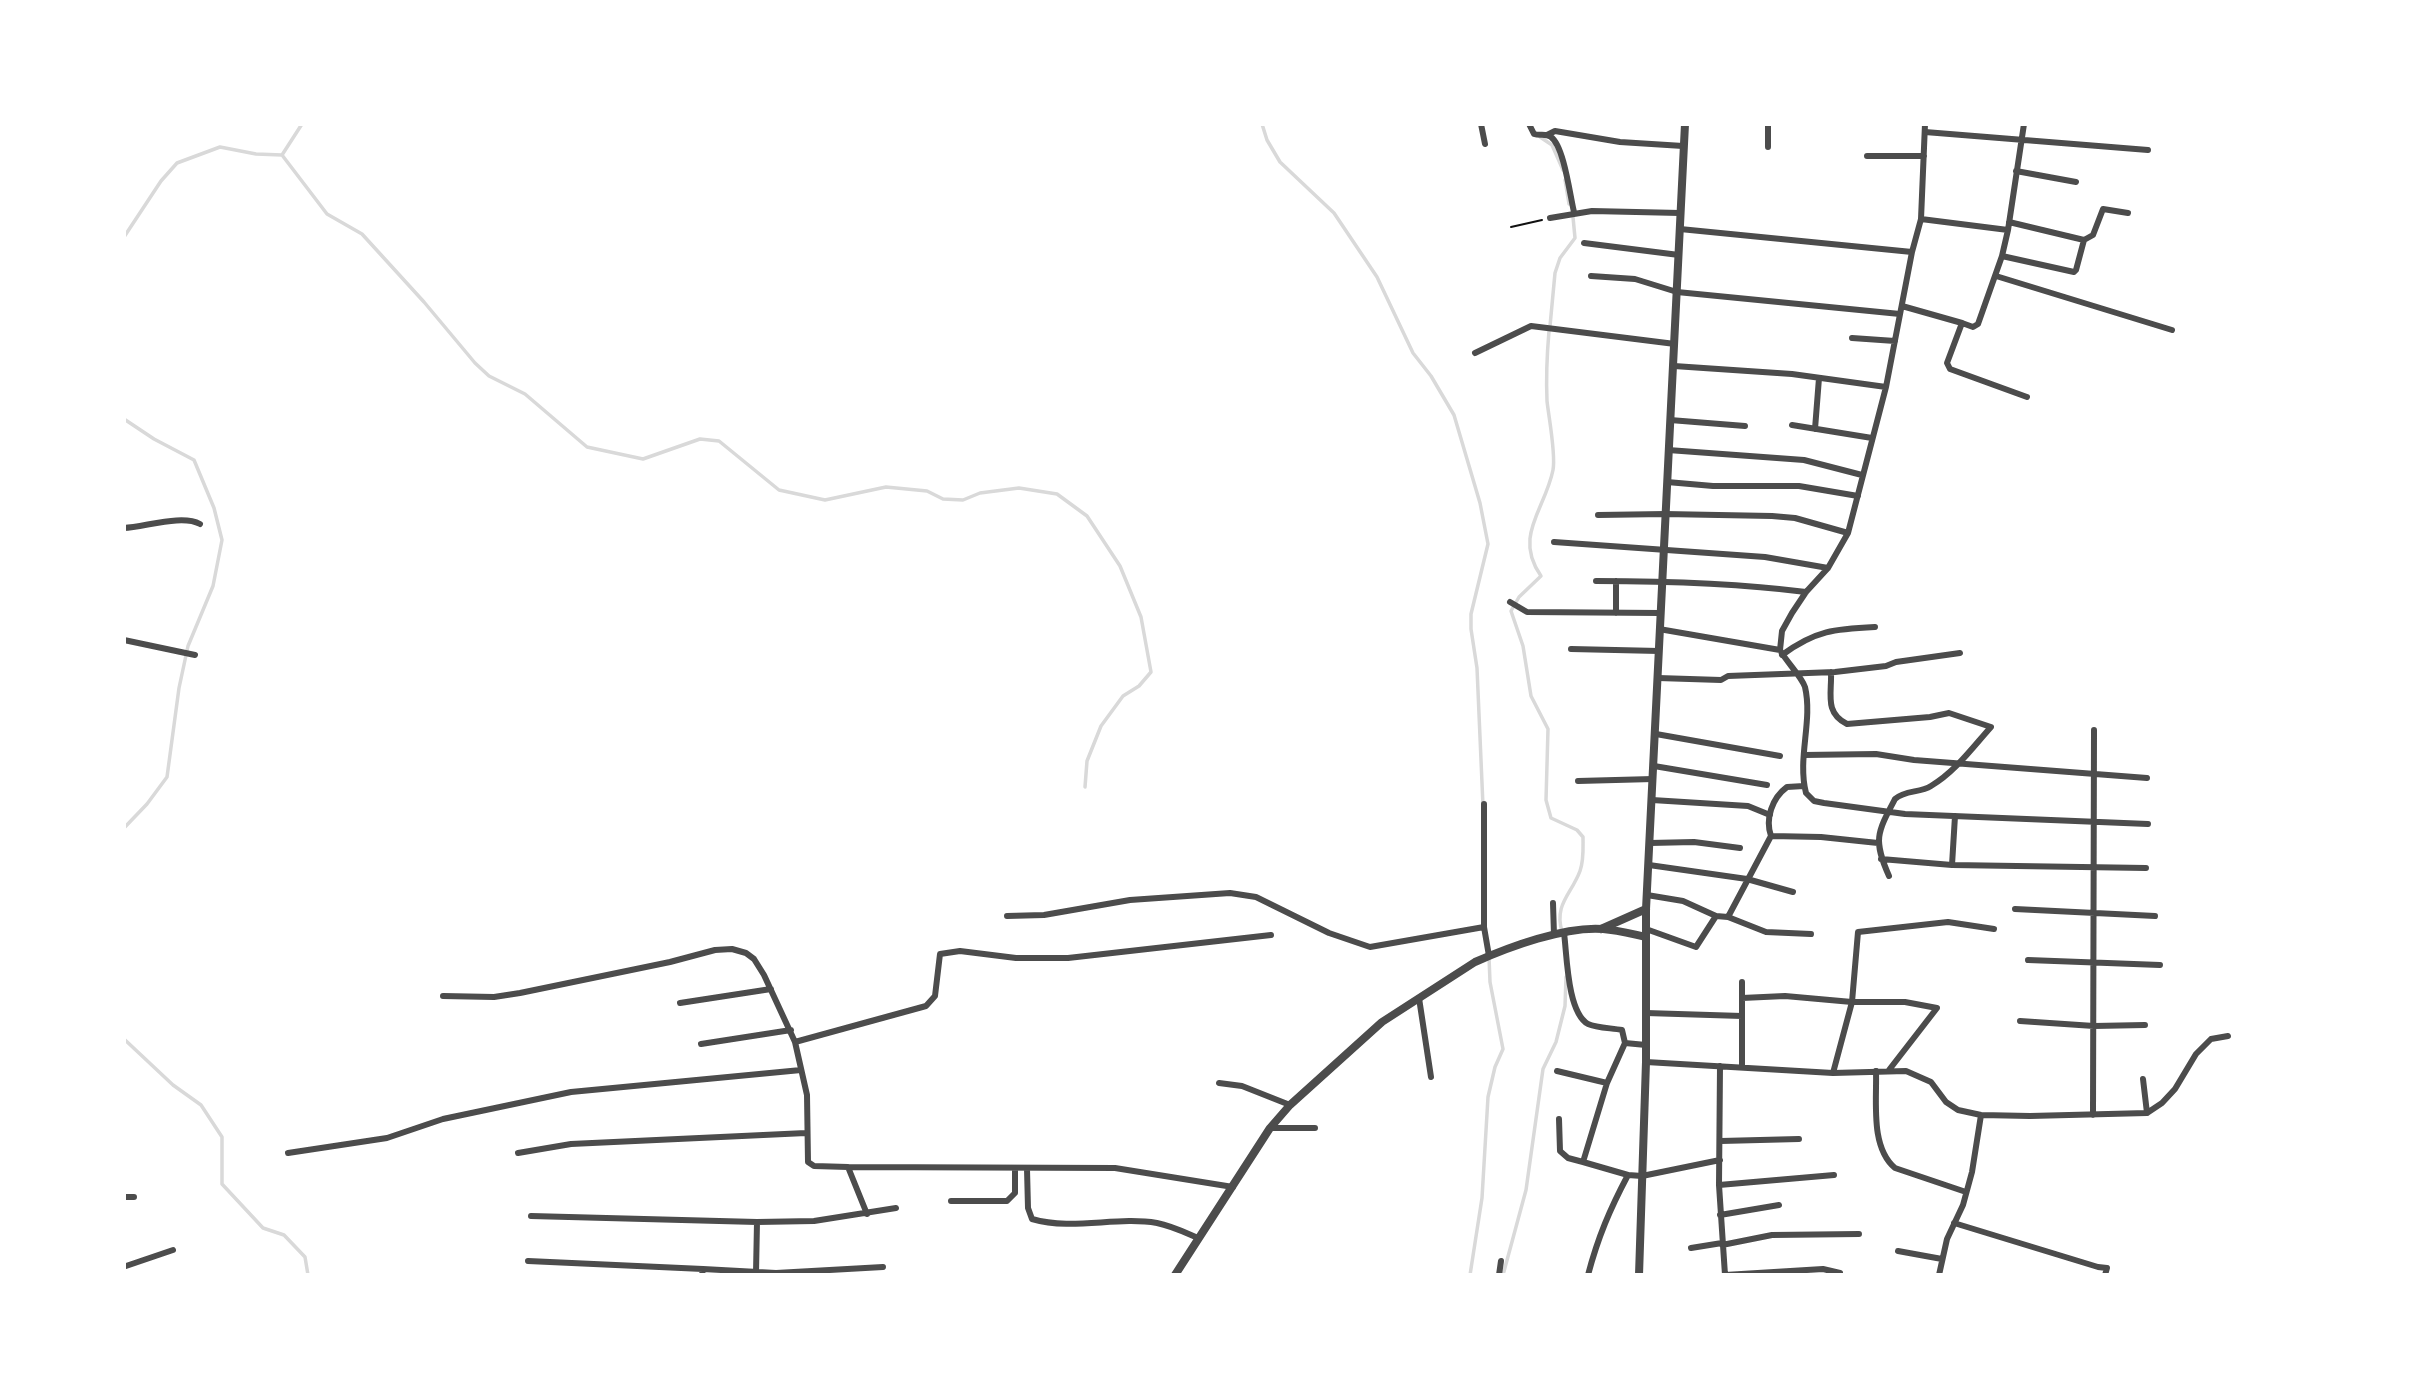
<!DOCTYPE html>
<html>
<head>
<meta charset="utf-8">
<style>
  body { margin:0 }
  #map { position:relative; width:2434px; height:1399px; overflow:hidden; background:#fff; font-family:Lato,sans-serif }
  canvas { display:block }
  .frame { position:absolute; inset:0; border:126px solid #fff; pointer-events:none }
</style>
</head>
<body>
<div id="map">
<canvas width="2434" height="1399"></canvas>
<div class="frame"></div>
</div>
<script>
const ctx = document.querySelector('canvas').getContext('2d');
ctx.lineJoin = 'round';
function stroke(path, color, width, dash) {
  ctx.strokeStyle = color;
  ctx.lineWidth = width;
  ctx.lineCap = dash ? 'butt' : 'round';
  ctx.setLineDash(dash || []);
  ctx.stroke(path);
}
const stream = new Path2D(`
  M1262 124 1267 140 1280 162 1334 213 1377 277 1413 353 1431 376 1454 415 1480 503 1488 544 1471 614V629L1477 668 1483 806
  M1540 137 1552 145 1563 170
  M282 155 327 214 362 234 424 302 475 363 489 376 525 394 587 447 643 459 700 439 719 441 779 490 825 500 886 487 927 491 943 499 963 500 980 493 1019 488 1057 494 1087 516 1120 566 1141 617 1151 672 1139 686 1123 696 1101 726 1087 761 1085 787
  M1565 180 1569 204
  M124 237 161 181 177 163 220 147 256 154 282 155 302 124
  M1550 326 1555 273 1560 258 1575 238 1573 217
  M1549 331C1547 354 1546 378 1547 401 1549 419 1556 454 1553 470 1545 510 1513 536 1541 576L1519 597 1511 611 1523 646 1531 696 1548 729 1546 800 1551 818 1577 830 1583 837C1583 848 1584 860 1580 871 1571 895 1554 904 1562 932
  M124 419 154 439 194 460 214 508 222 540 213 586 188 646 179 688 167 777 147 804 124 828
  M124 1039 173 1085 201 1105 222 1137V1184L263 1228 284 1235 305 1257 308 1275
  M1470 1275 1482 1198 1488 1097 1495 1067 1503 1049 1490 982 1489 957
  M1503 1275 1526 1190 1543 1069 1556 1042 1565 1006 1566 977`);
const path = new Path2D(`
  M1511 227 1542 220`);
const minor = new Path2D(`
  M1481 124 1485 144
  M1529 124 1534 134C1540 136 1546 133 1551 137 1564 146 1570 196 1574 212
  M1768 124V147
  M1925 124 1921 219 1912 252 1886 387 1848 533 1828 568 1806 592 1792 613 1782 631 1780 650C1785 660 1802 677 1805 687 1813 721 1797 758 1806 793L1814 801 1824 803 1905 814 2148 824
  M1925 132 2148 150
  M1547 135 1555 131 1620 142 1683 146
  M1867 156H1924
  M2016 171 2076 182
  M1550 218 1592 211 1680 213
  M1921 219 2008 230 2024 124
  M2009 222 2084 240 2093 235 2103 209 2128 213
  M1680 229 1912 252
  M2008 230 2002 256 1978 324 1973 327 1962 323 1947 363 1950 369 2027 397
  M1584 243 1679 255
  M2002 256 2074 272 2076 270 2084 240
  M1591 276 1635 279 1677 292 1900 314
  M1996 276 2172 330
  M1902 306 1962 323
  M1852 338 1895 341
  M1475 353 1531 326 1675 344
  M1674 366 1792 374 1886 387
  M1670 420 1745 426
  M1792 425 1872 438
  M1815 429 1819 378
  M1668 450 1804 460 1862 475
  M1667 482 1713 486H1799L1858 496
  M1598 515 1665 514 1772 516 1795 518 1848 533
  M124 528C145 527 182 514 200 524
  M1554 542 1765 557 1828 568
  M1596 581C1666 581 1735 583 1806 592
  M1510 602 1527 612 1660 613
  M1616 613V581
  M1659 629 1780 650
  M124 640 195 655
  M1571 649 1659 651
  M1782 655C1816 630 1835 629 1875 627
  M1831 672C1832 693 1824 713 1847 724L1930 717 1949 713 1991 727C1973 747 1955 772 1931 786 1920 793 1905 790 1895 799 1877 833 1873 840 1889 876
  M1658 678 1721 680 1728 676 1835 672 1886 666 1896 662 1960 653
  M1656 734 1780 756
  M1804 755 1876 754 1914 760 2147 778
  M1654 766 1767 785
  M1578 781 1653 779
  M1652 800 1748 806 1770 815
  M1484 804V927L1489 956
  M1771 836 1821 837 1878 843
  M1650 843 1694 842 1740 848
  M1881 859 1952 865 2146 868
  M1649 865 1747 879 1793 892
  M1952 865 1955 816
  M1647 895 1683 901 1716 916 1728 917 1766 932 1811 934
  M1553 903 1554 935
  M2015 909 2155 916
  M1007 916 1044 915 1130 900 1230 893 1256 897 1329 933 1370 947 1484 927
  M1728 917 1771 836C1765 819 1772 798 1787 787L1804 786
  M1646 929 1696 947 1716 916
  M1564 933C1567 954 1567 1012 1588 1024 1597 1028 1612 1028 1622 1030L1625 1043 1607 1083 1583 1162 1628 1175
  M2028 960 2160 965
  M1742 982V1067
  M443 996 494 997 520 993 670 962 715 950 732 949 746 953 754 959 764 975 795 1042 807 1095 808 1162 814 1166 848 1167
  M1419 998 1431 1077
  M1742 998 1785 996 1852 1002H1905L1937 1008 1889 1070
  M680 1003 771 989
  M1646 1013 1742 1016
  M2020 1021 2094 1026 2145 1025
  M795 1042 926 1006 935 996 940 954 960 951 1016 958H1068L1271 935
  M1625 1043 1646 1045
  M701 1044 791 1030
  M1646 1062 1833 1073 1906 1071 1931 1082 1946 1102 1958 1110 1981 1115 2030 1116 2147 1113 2162 1103 2175 1089 2196 1054 2211 1039 2228 1036
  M1720 1066 1719 1185 1725 1275 1823 1269 1840 1273
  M1557 1071 1607 1083
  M1876 1071C1877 1101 1870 1147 1895 1168L1966 1192
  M1833 1073 1852 1002 1858 932 1948 922 1994 929
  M2143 1079 2147 1113
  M1219 1083 1242 1086 1290 1105
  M2093 1115 2094 730
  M1559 1119 1560 1151 1568 1158 1583 1162
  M1270 1128H1315
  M1721 1141 1799 1139
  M288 1153 387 1138 443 1119 571 1092 801 1070
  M518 1153 571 1144 806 1133
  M1027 1169 1028 1208 1032 1219C1073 1231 1116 1216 1157 1223 1172 1226 1184 1232 1198 1238
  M1719 1185 1834 1175
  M124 1197H134
  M951 1201H1007L1015 1193V1169
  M867 1214 848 1167 1115 1168 1233 1187
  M1720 1215 1779 1205
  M531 1216 757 1222
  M1954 1223 2098 1267 2107 1268 2105 1275
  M1722 1245 1772 1235 1859 1234
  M1691 1248 1722 1243
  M1898 1251 1942 1259
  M528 1261 703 1269 702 1275
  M126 1266 173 1250
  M703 1269 776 1273 883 1267
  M756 1273 757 1222 814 1221 896 1208
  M1499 1275 1501 1261
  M1588 1275C1598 1237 1610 1209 1628 1175L1642 1176 1720 1160
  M1939 1275 1947 1239 1963 1205 1972 1172 1981 1115`);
const tertiary = new Path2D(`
  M1601 929 1646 909
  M1175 1275 1270 1128 1290 1105 1382 1022 1475 962C1509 947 1565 926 1603 929 1617 930 1632 934 1646 937
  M1639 1275 1646 1062V909L1685 124`);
stroke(stream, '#d9d9d9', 3.5);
stroke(path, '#111', 2);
stroke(minor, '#4c4c4c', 6);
stroke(tertiary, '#4c4c4c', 8);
</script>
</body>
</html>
